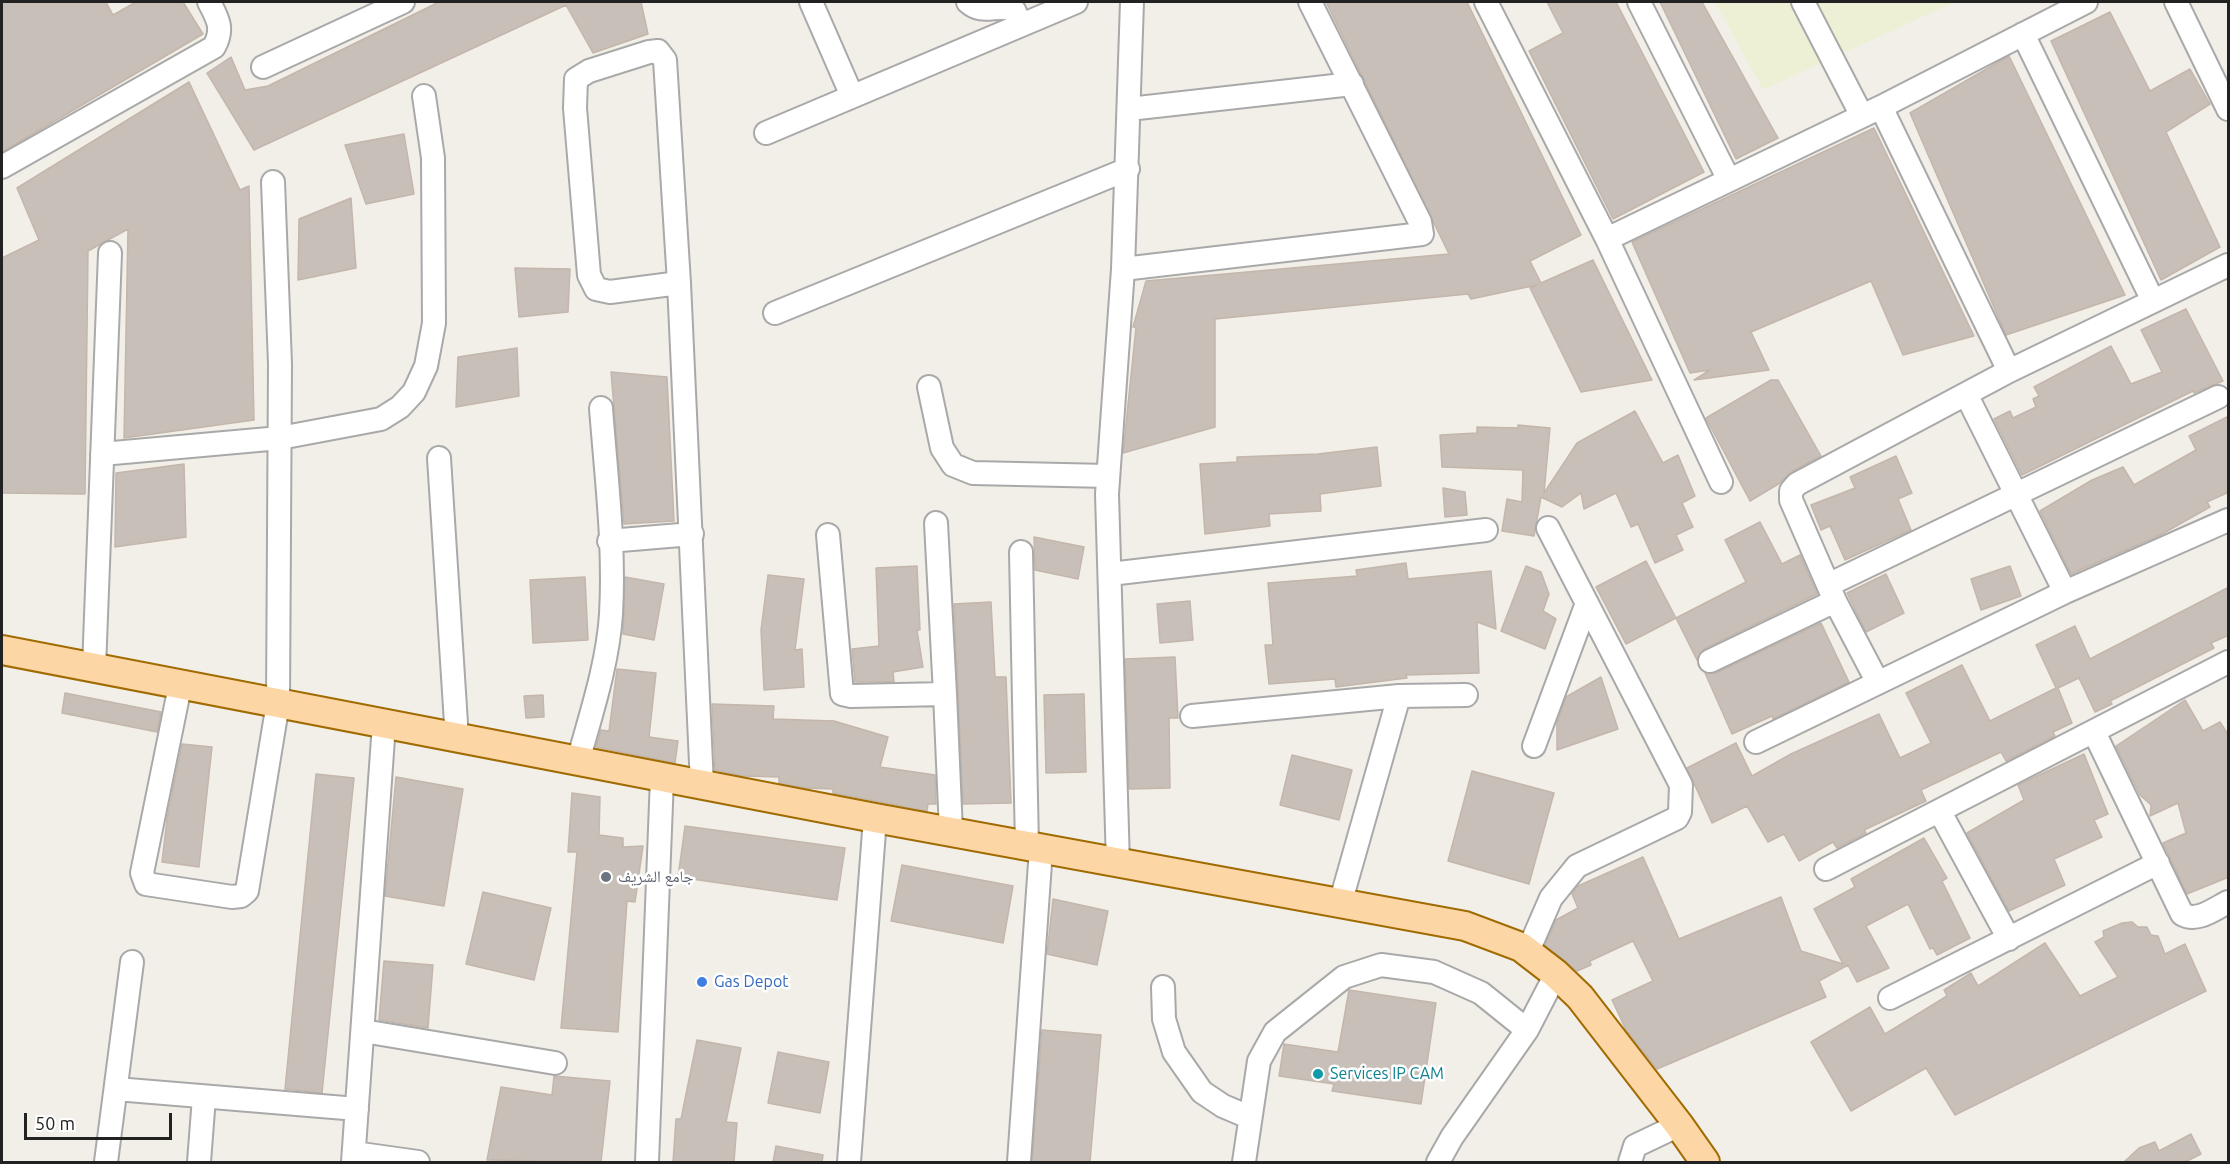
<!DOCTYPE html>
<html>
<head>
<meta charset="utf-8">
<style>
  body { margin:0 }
  #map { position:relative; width:2230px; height:1164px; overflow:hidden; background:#f2efe9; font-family:Ubuntu,sans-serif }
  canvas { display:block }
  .frame { position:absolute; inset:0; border:3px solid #222; pointer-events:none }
  .scale { position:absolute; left:24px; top:1113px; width:148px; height:27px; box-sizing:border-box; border:3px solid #222; border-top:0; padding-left:8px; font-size:18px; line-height:21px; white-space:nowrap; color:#222; -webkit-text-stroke:4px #fff; paint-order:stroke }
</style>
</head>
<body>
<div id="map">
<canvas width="2230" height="1164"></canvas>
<div class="frame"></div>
<div class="scale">50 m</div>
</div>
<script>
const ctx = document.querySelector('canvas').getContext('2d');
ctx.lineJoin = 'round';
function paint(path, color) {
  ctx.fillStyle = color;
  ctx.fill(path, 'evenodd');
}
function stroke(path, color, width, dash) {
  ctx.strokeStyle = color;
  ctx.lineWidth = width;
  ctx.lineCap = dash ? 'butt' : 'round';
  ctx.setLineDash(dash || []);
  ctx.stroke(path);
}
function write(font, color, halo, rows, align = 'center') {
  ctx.font = font + ' Ubuntu,"Noto Naskh Arabic",sans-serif';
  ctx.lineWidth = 5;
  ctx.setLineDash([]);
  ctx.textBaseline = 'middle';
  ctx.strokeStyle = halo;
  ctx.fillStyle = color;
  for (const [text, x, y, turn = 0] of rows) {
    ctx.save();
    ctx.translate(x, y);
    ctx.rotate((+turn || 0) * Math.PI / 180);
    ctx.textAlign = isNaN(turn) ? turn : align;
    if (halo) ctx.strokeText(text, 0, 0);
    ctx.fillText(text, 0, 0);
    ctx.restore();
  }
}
const farmland = new Path2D(`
  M1715 2H1955L1763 90Z`);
const building = new Path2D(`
  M2 2H106L113 15 136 2H183L203 34 2 152Z
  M439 2H641L648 34 593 53 566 5 254 150 207 73 231 57 245 90 268 86Z
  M1326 2H1467L1581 235 1530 261 1541 283 1593 260 1652 380 1581 392 1530 288 1537 285 1471 299 1468 294 1215 319V427L1123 453 1136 327H1133L1146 281 1449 254Z
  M1547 2H1616L1704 172 1613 219 1529 51 1563 33Z
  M1660 2H1702L1778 138 1736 159Z
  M2110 12 2150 91 2190 69 2210 104 2166 132 2220 247 2161 280 2051 41Z
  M2009 56 2125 295 2006 335 1910 113Z
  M189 82 240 190 249 186 254 420 124 438 128 229 88 251 85 494 2 493V258L39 240 17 188Z
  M1874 128 1974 336 1903 355 1871 281 1751 332 1769 370 1694 380 1710 370 1690 373 1632 242Z
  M404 134 414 194 366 204 345 145Z
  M351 198 356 268 298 280 299 219Z
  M515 268 570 269 568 312 519 317Z
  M2186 309 2223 381 2194 393 2193 391 2022 475 1994 419 2010 411 2013 418 2036 407 2033 399 2039 396 2034 387 2111 346 2131 384 2162 372 2141 330Z
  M517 348 519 396 456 407 458 357Z
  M611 372 667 377 674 521 624 524Z
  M1771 380H1778L1821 456 1791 472 1780 483 1750 501 1706 418Z
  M1635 411 1663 463 1678 455 1695 496 1682 503 1693 527 1676 535 1683 550 1655 563 1638 524 1631 527 1616 493 1584 509 1581 493 1562 507 1541 497 1534 536 1502 531 1507 499 1522 502 1523 470 1442 467 1440 435 1477 433V427L1518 428V425L1550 428 1544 493 1577 443Z
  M2229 416V492L2207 502 2210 507 2162 534 2071 574 2040 511 2092 480 2123 467 2134 485 2196 450 2189 436Z
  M1377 447 1381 486 1320 494 1321 511 1269 514 1270 526 1205 534 1200 464 1237 462V457L1318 454Z
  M1896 456 1912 493 1898 499 1911 530 1845 560 1830 526 1821 530 1811 505 1855 488 1850 477Z
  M184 464 186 537 115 547 116 473Z
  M1443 488 1465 492 1467 515 1445 517Z
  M1760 522 1782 564 1800 555 1817 594 1704 649 1697 660 1676 618 1746 582 1725 540Z
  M1034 537 1084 547 1078 579 1035 570Z
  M1646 561 1676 618 1626 644 1596 587Z
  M1406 563 1408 579 1491 571 1496 629 1477 622 1479 673 1406 675 1407 678 1336 687 1335 679 1269 684 1265 645H1273L1268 583 1357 576 1356 570Z
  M917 566 920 630H917L923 667 893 672 894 682H855L852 649 879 646 876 568Z
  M1526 566 1541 572 1549 594 1543 611 1556 619 1545 649 1501 631Z
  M2010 566 2021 596 1981 610 1971 579Z
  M1886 574 1904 613 1866 632 1847 593Z
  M768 575 804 579 795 650 802 649 804 687 764 690 761 630Z
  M585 577 588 640 533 643 530 580Z
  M625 577 664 584 654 640 623 634Z
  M2229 587V635L2211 643 2214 648 2110 701 2112 704 2095 712 2079 678 2058 688 2072 723 2053 732 2055 736 2006 761 2001 752 1921 790 1926 801 1864 830 1866 833 1837 848 1833 842 1799 861 1784 834 1768 842 1747 806 1712 823 1687 768 1736 743 1752 776 1791 754 1879 714 1900 758 1931 743 1906 693 1962 665 1990 721 2056 688 2036 645 2075 626 2090 659Z
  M1190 601 1193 640 1160 643 1157 604Z
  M991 602 995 677H1006L1011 803 963 804 954 604Z
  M1821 623 1849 682 1773 719 1772 716 1732 734 1705 673H1716Z
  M1175 657 1178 718H1169L1170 788 1129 789 1125 659Z
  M617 669 656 673 649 737 678 741 675 763 596 747 601 730 609 731Z
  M1601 677 1618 729 1557 750V723L1566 697Z
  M65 693 161 712 157 732 62 713Z
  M1084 694 1086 772 1046 773 1044 695Z
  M543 695 544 717 526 718 524 696Z
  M2185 700 2203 731 2220 722 2229 736V877L2187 894 2163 843 2186 833 2178 803 2150 816 2151 805 2140 795 2116 746Z
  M712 704 774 706 773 719 834 721 888 737 880 767 935 775 936 804H928L927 811 833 793V789L806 788 779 783V777L743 776 715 770Z
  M182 744 212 747 199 867 162 862 167 819Z
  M2084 754 2108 814 2094 820 2102 837 2054 859 2065 885 2009 911 1967 833 2024 800 2018 785Z
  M1292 755 1352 770 1339 820 1280 805Z
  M1472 771 1554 793 1529 884 1448 861Z
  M316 774 354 778 322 1093 285 1089Z
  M396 777 463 789 444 906 385 896Z
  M572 793 600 797 599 835 623 838V847L643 846 635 902 627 901 618 1032 561 1028 577 852H568Z
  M685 826 845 848 837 900 678 877Z
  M1924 838 1947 878 1942 881 1970 938 1937 955 1933 948 1930 949 1908 904 1866 926 1889 968 1857 982 1848 965 1819 981 1826 997 1657 1069 1626 1030 1612 1000 1653 981 1633 941 1590 961 1591 965 1577 971 1545 945 1556 920 1578 908 1572 894 1578 886 1643 857 1679 939 1781 897 1801 951 1843 964 1814 909 1855 887 1851 879Z
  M902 865 1013 886 1003 943 891 921Z
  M483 892 551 908 534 980 466 964Z
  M1053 899 1108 911 1097 965 1047 954Z
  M2132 922 2138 927H2147L2151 935 2158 936 2165 954 2185 944 2206 991 1955 1115 1926 1068 1851 1111 1811 1042 1870 1007 1885 1034 1947 996 1944 990 1971 973 1978 986 2045 943 2080 996 2118 977 2095 942 2104 937 2103 931 2122 923Z
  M384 961 433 965 428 1028 379 1020Z
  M1349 990 1436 1003 1421 1104 1332 1091 1334 1084 1279 1076 1284 1044 1338 1052Z
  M1042 1030 1101 1035 1090 1162H1032Z
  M697 1040 741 1048 726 1122 737 1123 734 1162H673L676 1119H681Z
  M778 1052 829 1062 820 1113 768 1103Z
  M554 1076 610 1081 601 1162 487 1160 501 1087 552 1095Z
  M2191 1134 2201 1154 2185 1162H2124L2139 1148 2155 1142 2159 1151Z
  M776 1146 823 1155 822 1162H773Z`);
const minor = new Path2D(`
  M811 2 852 96
  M968 2C983 16 997 3 1014 10L1021 25
  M1486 2 1607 239 1721 482
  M1639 2 1729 180
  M1803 2 1862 116
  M2176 2 2228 109
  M2023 34 2153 301
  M263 67 403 2
  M1881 107 2009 371
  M1129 109 1352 84
  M766 133 1076 2
  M2 167 214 47C224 29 218 19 209 2
  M1607 239 1881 107 2086 2
  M1123 269 1422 234 1420 222 1310 2
  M679 283 610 292 596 289 589 275 575 108 576 79 589 71 649 52 658 51 665 60 679 283 702 785
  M775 313 1128 169
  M929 387 942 448 953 465 973 473 1108 476
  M1966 394 2065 592
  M102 454 280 438 381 419 400 407 414 392 426 366 434 323 433 158 424 96
  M439 458 457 739
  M936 523 945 694
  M828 535 842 694 851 696 945 694 951 832
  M609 541 692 534
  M1021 552 1027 847
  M1110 574 1486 530
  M1828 585 2218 397
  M1710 661 1835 601
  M94 668 110 253
  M1877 681 1835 601 1791 500V491L1797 484 2009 371 2228 265
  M180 686 142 873 146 884 232 897 241 896 247 891 278 703 280 364 273 182
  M1192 716 1399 696 1466 695
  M2094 732 2182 914C2197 923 2214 909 2228 902
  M1756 742 2065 592 2228 520
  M1534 746 1587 603
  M578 761C591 714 608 663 611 614 615 546 606 475 601 408
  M1940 812 2009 939
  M1118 864 1107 494 1123 269 1132 2
  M1826 869 2228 662
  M1340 904 1399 696
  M1528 951 1551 898 1577 866 1677 818 1680 812 1681 785 1548 528
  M1163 987 1164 1019 1174 1052 1202 1092 1223 1106 1249 1117
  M1890 998 2158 863
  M363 1031 555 1063
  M116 1089 357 1109
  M354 1153 418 1162
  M106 1162 132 962
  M199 1162 204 1097
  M353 1162 384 724
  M647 1162 662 778
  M849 1162 875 818
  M1019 1162 1041 849
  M1244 1162 1259 1061 1275 1032 1344 977 1381 965 1434 972 1481 993 1527 1030
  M1438 1162 1452 1137 1527 1030 1556 974
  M1630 1162 1635 1146 1679 1125`);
const major = new Path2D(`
  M2 650 875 818 1465 926 1521 947 1556 974 1580 997 1679 1125 1705 1162`);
const markers = [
  [606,877,6,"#6b7280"],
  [702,982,6,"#3f7fe0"],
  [1318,1074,6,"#0f9aa8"]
];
const worshipNames = [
  ["جامع الشريف",618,877]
];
const shopNames = [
  ["Gas Depot",714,982]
];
const cultureNames = [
  ["Services IP CAM",1330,1074]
];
paint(farmland, '#eef0d5');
paint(building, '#c7bfb8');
stroke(building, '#c4b6ab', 1.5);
stroke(minor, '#a9a9a9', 26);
stroke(major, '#a06b00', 32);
stroke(minor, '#fff', 22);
stroke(major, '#fcd6a4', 28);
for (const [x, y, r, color] of markers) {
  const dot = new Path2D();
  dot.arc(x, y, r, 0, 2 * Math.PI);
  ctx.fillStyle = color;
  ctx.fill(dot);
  stroke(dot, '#fff', 2);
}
write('16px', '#5b616d', '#fff', worshipNames, 'left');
write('16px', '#366cbe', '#fff', shopNames, 'left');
write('16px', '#0d838f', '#fff', cultureNames, 'left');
</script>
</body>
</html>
